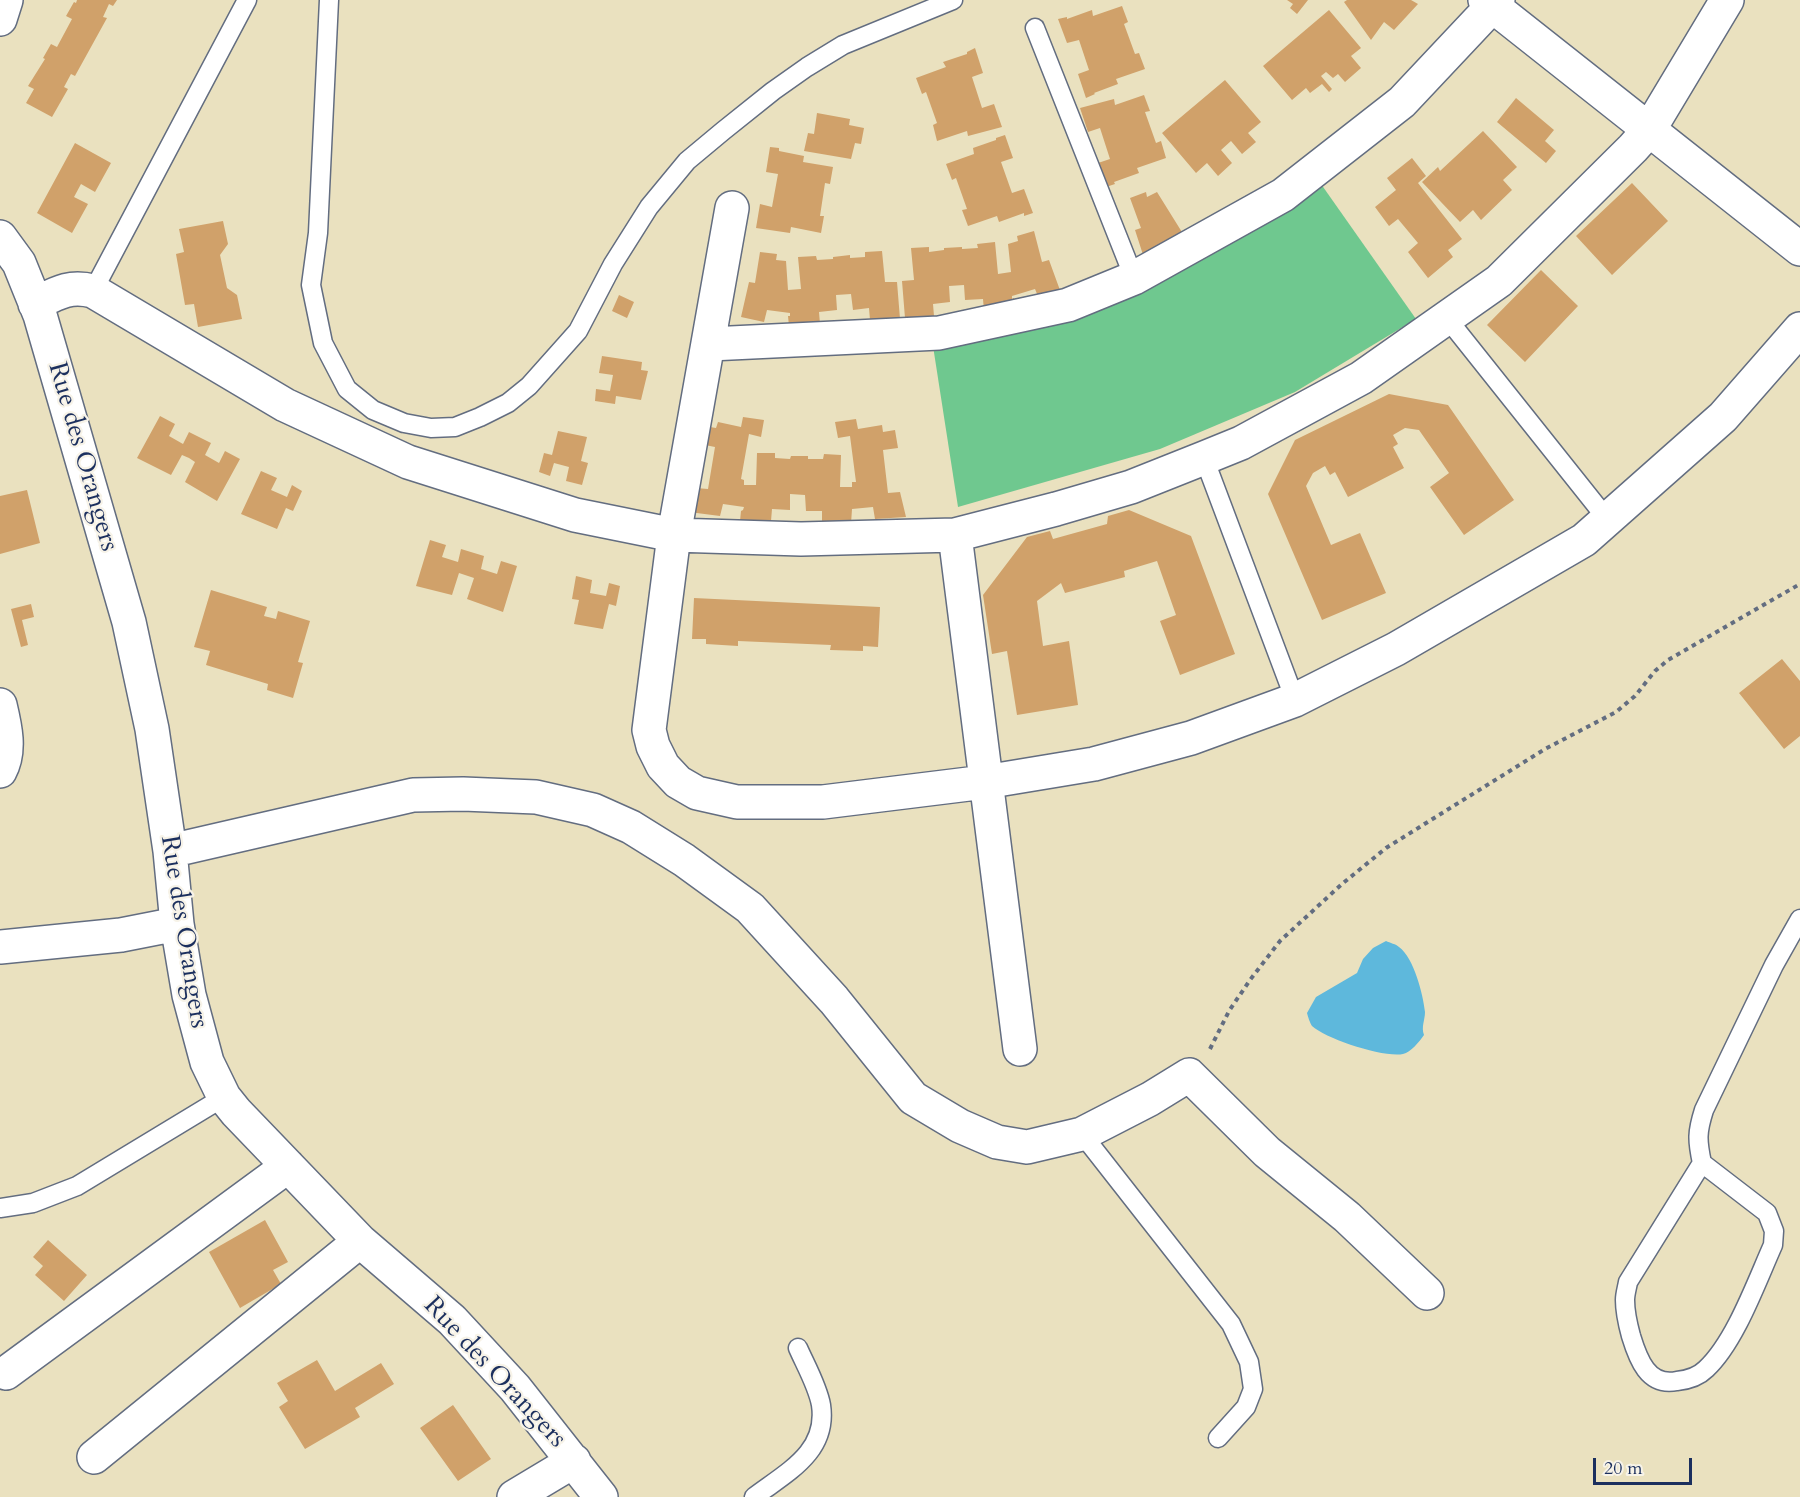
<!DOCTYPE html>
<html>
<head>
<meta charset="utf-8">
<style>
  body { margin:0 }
  #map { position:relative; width:1800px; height:1497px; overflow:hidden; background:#eae1bf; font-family:Cardo,serif }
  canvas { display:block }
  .scale { position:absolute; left:1593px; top:1458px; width:99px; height:27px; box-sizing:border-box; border:3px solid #1b2f5e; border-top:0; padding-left:8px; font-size:18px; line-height:21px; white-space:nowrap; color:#1b2f5e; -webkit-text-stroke:4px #f7f3e8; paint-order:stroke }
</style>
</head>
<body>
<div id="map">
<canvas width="1800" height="1497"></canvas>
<div class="scale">20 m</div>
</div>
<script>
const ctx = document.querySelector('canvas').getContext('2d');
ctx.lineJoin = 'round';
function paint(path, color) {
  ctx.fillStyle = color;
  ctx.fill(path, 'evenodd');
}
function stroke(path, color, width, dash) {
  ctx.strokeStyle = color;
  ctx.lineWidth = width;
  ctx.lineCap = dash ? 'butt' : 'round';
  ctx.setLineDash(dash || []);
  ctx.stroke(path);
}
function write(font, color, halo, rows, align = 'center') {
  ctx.font = font + ' Cardo,serif';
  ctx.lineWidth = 4.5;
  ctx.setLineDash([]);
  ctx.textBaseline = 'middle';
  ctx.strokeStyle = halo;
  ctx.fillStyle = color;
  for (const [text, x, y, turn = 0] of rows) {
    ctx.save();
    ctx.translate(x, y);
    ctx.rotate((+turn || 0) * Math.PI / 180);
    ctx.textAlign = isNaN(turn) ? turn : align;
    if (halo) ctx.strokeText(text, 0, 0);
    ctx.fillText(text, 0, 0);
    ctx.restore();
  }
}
const green = new Path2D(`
  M1321 184 1416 319 1295 392 1160 449 958 507 933 346Z`);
const water = new Path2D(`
  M1386 941C1390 943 1396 944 1399 947 1414 958 1423 994 1425 1012 1425 1020 1421 1027 1424 1035 1419 1042 1411 1052 1403 1054 1384 1058 1326 1039 1312 1026 1310 1023 1308 1017 1307 1013L1316 997 1357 973 1363 959 1373 948Z`);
const building = new Path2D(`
  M77 0H117L113 6 109 4 103 17 107 18 75 76 71 74 64 87 68 89 52 117 26 103 34 89 28 86 45 59 43 58 51 44 57 47 72 19 66 16 74 2 76 3Z
  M1287 0H1308L1297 14 1290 8 1293 4Z
  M1347 0H1411L1418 4 1394 30 1384 22 1371 40 1344 2Z
  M1122 6 1128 22 1124 24 1135 54 1139 53 1145 69 1116 79 1118 84 1094 93 1095 94 1086 98 1078 74 1089 70 1079 40 1067 43 1058 19 1067 17V19L1092 10 1093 16Z
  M1329 10 1361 48 1351 56 1361 68 1345 82 1338 74 1333 78 1326 72 1321 76 1332 89 1329 92 1322 84 1310 93 1306 88 1292 100 1263 66Z
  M975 48 983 73 972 77 982 108 994 104 1002 127 968 136 967 131 937 141 933 125 937 123 926 92 922 94 916 78 946 67 943 62 967 54V52Z
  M1225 80 1261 122 1248 133 1256 142 1242 154 1231 141 1221 150 1232 163 1218 176 1207 163 1196 173 1162 133Z
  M1144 95 1150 111 1145 112 1156 143 1161 141 1166 158 1137 168 1139 173 1114 182 1115 184 1106 187 1098 163 1110 159 1100 128 1088 132 1080 108 1114 99 1115 105Z
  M1516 98 1554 130 1545 141 1556 151 1546 163 1497 122Z
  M817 113 850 119 849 125 864 128 861 144 855 143 851 159 804 151 808 133 814 134Z
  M1483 131 1517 167 1503 180 1512 190 1481 220 1473 210 1460 222 1422 182 1438 167 1440 171Z
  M1005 135 1013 158 1001 162 1012 193 1024 189 1033 213 1024 216V213L999 222 997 216 968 226 962 210 967 209 956 178 952 180 946 164 974 154 973 148 996 140V138Z
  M75 143 111 163 95 192 81 184 74 197 88 204 72 233 37 213Z
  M770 147 779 148V151L804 156 803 162 833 167 830 184 825 183 820 216H824L821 233 791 227 790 233 756 228 760 204 772 207 778 174 766 172Z
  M1412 158 1426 176 1418 183 1462 239 1448 250 1453 257 1428 278 1408 252 1418 243 1398 219 1389 226 1375 207 1396 190 1387 178Z
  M1632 183 1668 221 1612 275 1576 236Z
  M1146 192 1147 197 1157 192 1185 237 1146 264 1135 230 1141 228 1130 198Z
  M223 221 228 244 220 255 227 288 237 295 242 319 198 327 194 304 185 305 176 254 184 252 179 229Z
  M1034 231 1042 262 1049 260 1061 293 1040 301 1035 289 1012 296V299L1014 298 1015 308 984 311 983 299 965 300 964 285 949 286 950 302 933 304 934 316 905 318 902 281 914 280 911 248 929 247V252L944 250V248L962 247V249L978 248 977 244 995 242 998 274 1011 272 1008 244 1018 241 1017 236Z
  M882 251 885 282H897L900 319 870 320 869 308 853 310 851 294 836 295 837 310 819 312 820 324 789 326 788 316H790V313L767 310 764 322 741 317 749 282 755 283 760 252 777 254 776 260 786 261 788 290 801 289 798 257 816 256 817 260 833 259V257L850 255V258L865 257V252Z
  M1541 270 1578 306 1525 362 1487 325Z
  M619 295 634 302 627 318 612 311Z
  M602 356 642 362 641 370 648 371 641 400 616 396 615 404 595 401 596 389 610 391 613 375 599 373Z
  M1389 394 1448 405 1514 500 1464 535 1430 487 1449 473 1419 430 1405 428 1393 435 1398 444 1393 447 1404 468 1348 497 1335 472 1330 475 1325 466 1313 473 1306 486 1331 545 1360 533 1386 593 1322 620 1268 494 1295 440Z
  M160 416 175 424 169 436 183 444 189 432 211 443 205 455 219 463 225 451 240 459 217 501 185 482 195 462 189 458 182 455 171 475 137 458Z
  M743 417 764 420 761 437 749 434 741 479 744 480V485H756L757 453H775V458L790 459 791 456H808V459H823L824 454 841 455 840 487H852V482H856L850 436 838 438 835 422 856 419 858 429 882 425 883 432 895 430 898 448 883 450 888 493 900 492 906 517 875 519 873 507 852 509 851 524 822 523V511H806L805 495 790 494V510L772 509 771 521H740L741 511 743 510 744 507 723 504 720 516 689 512 696 488 708 489 715 447 700 444 704 426 716 428 718 422 741 427Z
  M558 431 587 437 581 461 588 463 582 485 566 481 569 467 554 463 550 476 539 472 544 453 552 455Z
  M261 471 277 478 271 490 287 497 292 485 302 491 293 511 286 508 277 529 241 514Z
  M27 490 40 543 0 554V496Z
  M1129 510 1191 536 1235 654 1180 675 1160 621 1176 615 1157 561 1124 571 1125 577 1065 593 1061 583 1037 601 1043 646 1069 641 1078 705 1017 715 1007 651 992 654 983 595 1027 537 1050 531 1053 539 1107 524 1108 516Z
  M430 540 446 545 442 557 458 562 461 549 484 556 481 569 497 574 501 561 517 566 503 612 467 599 474 578 459 573 452 595 416 586Z
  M576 576 592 580 590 593 606 596 609 583 620 586 616 606 609 604 603 629 574 624 579 600 572 599Z
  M211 590 267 607 264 616 276 619 278 611 310 621 298 662 303 663 293 698 267 690 268 684 206 665 210 651 194 647Z
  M694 598 880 607 878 647 863 646V651L830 650 831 645 738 641V646L706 644V639H692Z
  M31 604 34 617 22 620 28 645 21 647 11 609Z
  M1782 659 1800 681V736L1784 749 1739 693Z
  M265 1220 288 1262 273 1270 281 1284 240 1308 209 1252Z
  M48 1240 87 1275 64 1301 35 1275 43 1266 33 1257Z
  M317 1360 335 1391 381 1363 394 1384 355 1408 360 1417 305 1449 279 1407 288 1401 277 1383Z
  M453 1405 491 1459 458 1481 420 1428Z`);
const path = new Path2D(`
  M1210 1049 1229 1011 1250 980 1280 941 1342 884 1386 848 1545 749 1616 712 1635 696 1655 671 1668 660 1800 584`);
const service = new Path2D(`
  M329 0 318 233 311 285 323 343 347 389 373 410 404 423 431 428 455 427 480 417 508 403 529 386 578 331 613 264 649 207 687 161 723 131 773 91 807 67 843 45 953 0
  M1035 28 1134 278
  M93 291 247 0
  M1446 317 1607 519
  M1204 458 1295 700
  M1082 1134 1231 1324 1249 1362 1253 1389 1246 1407 1218 1438
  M1702 1163 1628 1282C1627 1288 1625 1294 1625 1300 1625 1312 1628 1325 1631 1336 1638 1359 1648 1387 1677 1381 1687 1380 1699 1376 1706 1369 1735 1342 1756 1283 1773 1245L1774 1231 1767 1213 1702 1163C1697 1140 1697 1132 1704 1110L1774 965 1800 919
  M0 1208 33 1203 77 1186 224 1097
  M754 1497C787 1472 828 1452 821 1405 818 1387 805 1364 798 1348`);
const minor = new Path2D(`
  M1485 0 1800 249
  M0 19 6 0
  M732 208 674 535 649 730 653 746 663 766 678 782 697 793 737 802H823L985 782 1094 764 1191 738 1295 700 1396 649 1584 540 1723 417 1800 329
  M0 237 19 263 40 315 129 622 152 729 170 851 177 924 189 995 207 1062 224 1097 236 1112 360 1241 452 1320 515 1388 601 1497
  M35 304C57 293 69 285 93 291L285 405 408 462 575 515 674 535 801 539 955 535 1056 509 1131 487 1204 458 1241 443 1361 378 1499 281 1633 148 1649 130 1727 0
  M710 344 939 333 1068 305 1134 278 1283 195 1402 102 1498 0
  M955 535 1020 1049
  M0 705C5 726 11 751 0 771
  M170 851 413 795 463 794 536 797 593 810 631 827 684 860 750 908 834 1000 913 1098 960 1126 997 1142 1027 1147 1082 1134 1150 1099 1189 1075 1267 1152 1347 1217 1427 1293
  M0 947 121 935 177 924
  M6 1373 288 1166
  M94 1457 360 1241
  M514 1497 574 1461`);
const streetNames = [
  ["Rue des Orangers",82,457,74],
  ["Rue des Orangers",183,932,81],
  ["Rue des Orangers",494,1373,47]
];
paint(green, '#6fc88f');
paint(water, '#5eb8dc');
paint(building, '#d0a16a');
stroke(service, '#636d80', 21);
stroke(minor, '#636d80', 36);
stroke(path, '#636d80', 4, [4.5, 4.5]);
stroke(service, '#fff', 18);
stroke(minor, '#fff', 33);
write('26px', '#1b2f5e', '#f7f3e8', streetNames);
</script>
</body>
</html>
